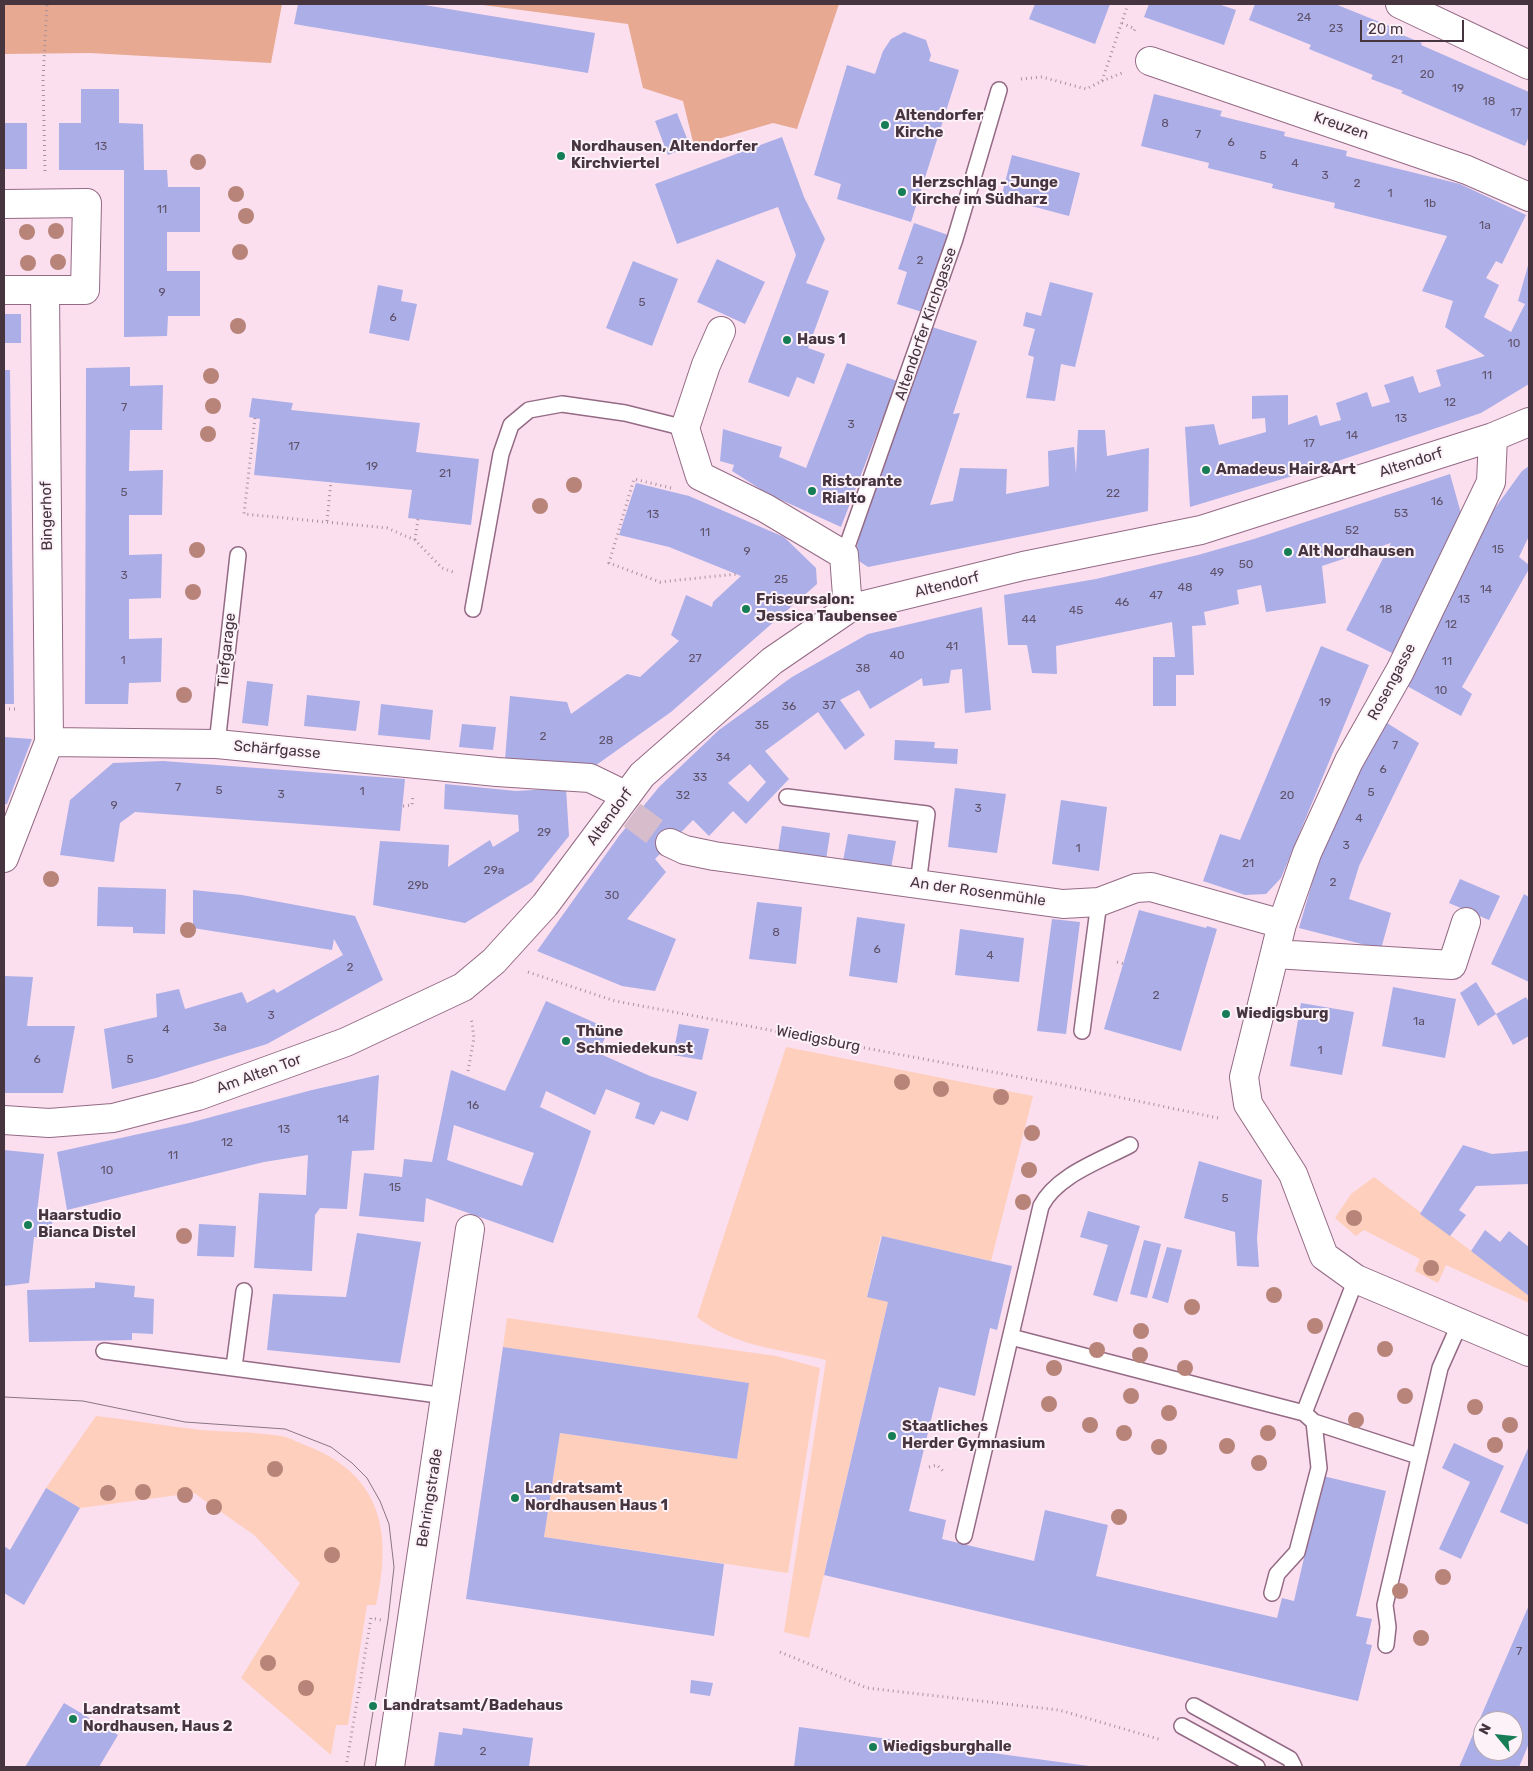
<!DOCTYPE html>
<html>
<head>
<meta charset="utf-8">
<style>
  body { margin:0 }
  #map { position:relative; width:1533px; height:1771px; overflow:hidden; background:#fbdfef; font-family:Rubik,sans-serif }
  canvas { display:block }
  .frame { position:absolute; inset:0; border:5px solid #46343f; pointer-events:none }
  .north { position:absolute; left:1473px; top:1711px; width:50px; height:50px; box-sizing:border-box; background:#fcf2f8; border:1px solid #b3a6ae; border-radius:50%; rotate:298deg; font-size:14px; font-weight:700; line-height:20px; text-align:center; color:#46343f }
  .north::after { content:''; display:block; margin:auto; width:18px; height:22px; background:#167d56; clip-path:polygon(50% 0,100% 100%,50% 72%,0 100%) }
  .scale { position:absolute; left:1360px; top:20px; width:104px; height:22px; box-sizing:border-box; border:2px solid #46343f; border-top:0; padding-left:6px; font-size:15px; line-height:18px; white-space:nowrap; color:#46343f; -webkit-text-stroke:4px #fcf2f8; paint-order:stroke }
</style>
</head>
<body>
<div id="map">
<canvas width="1533" height="1771"></canvas>
<div class="frame"></div>
<div class="north">N</div>
<div class="scale">20 m</div>
</div>
<script>
const ctx = document.querySelector('canvas').getContext('2d');
ctx.lineJoin = 'round';
function paint(path, color) {
  ctx.fillStyle = color;
  ctx.fill(path, 'evenodd');
}
function stroke(path, color, width, dash) {
  ctx.strokeStyle = color;
  ctx.lineWidth = width;
  ctx.lineCap = dash ? 'butt' : 'round';
  ctx.setLineDash(dash || []);
  ctx.stroke(path);
}
function write(font, color, halo, rows, align = 'center') {
  ctx.font = font + ' Rubik,sans-serif';
  ctx.lineWidth = 4;
  ctx.setLineDash([]);
  ctx.textBaseline = 'middle';
  ctx.strokeStyle = halo;
  ctx.fillStyle = color;
  for (const [text, x, y, turn = 0] of rows) {
    ctx.save();
    ctx.translate(x, y);
    ctx.rotate((+turn || 0) * Math.PI / 180);
    ctx.textAlign = isNaN(turn) ? turn : align;
    if (halo) ctx.strokeText(text, 0, 0);
    ctx.fillText(text, 0, 0);
    ctx.restore();
  }
}
const green = new Path2D(`
  M786 1047 1033 1096 991 1261 881 1236 867 1296 888 1302 809 1638 784 1632 826 1360C781 1349 734 1347 697 1317Z
  M1374 1177 1529 1295V1303L1446 1265 1438 1283 1415 1271 1420 1259 1364 1230 1356 1236 1335 1218 1351 1194Z
  M507 1318 776 1356 820 1368 788 1573 544 1537 560 1433 737 1459 748 1383 503 1347Z
  M96 1416C131 1420 166 1426 202 1430 228 1432 256 1432 282 1436 291 1438 301 1444 310 1447 383 1477 392 1535 376 1605H367L348 1725H336L331 1755 241 1678 300 1583 254 1535 194 1493 80 1508 46 1488Z`);
const forest = new Path2D(`
  M4 4H282L271 63 90 53 4 54Z
  M475 4H839L797 129 773 123 694 146 683 101 643 88 628 24Z`);
const building = new Path2D(`
  M298 4H418L595 33 588 73 294 24Z
  M1035 4H1110L1095 44 1029 19Z
  M1149 4H1218L1236 10 1224 45 1144 17Z
  M1255 4H1335L1392 27 1390 30 1422 43 1421 45 1529 92V136L1525 146 1401 93 1403 91 1371 79 1373 75 1309 49 1311 45 1249 20Z
  M904 32 926 40 931 55 929 61 959 70 911 222 837 199 841 184 814 175 847 65 875 74 883 51 891 39Z
  M81 89H119V123L143 124 144 170H167L168 187H200V232H167V271H200V316H168L167 336 124 337V170H59V123H81Z
  M1154 94 1222 111 1220 116 1285 132 1284 136 1347 151 1346 156 1460 184 1526 215 1502 264 1496 261 1486 278 1499 285 1484 317 1511 332 1525 304 1518 301 1529 262V384L1481 413 1299 474 1190 507 1185 427 1214 424 1219 445 1252 436 1266 432 1265 418 1252 419V396L1288 395V425L1317 415 1320 426 1341 420 1336 403 1367 392 1372 407 1390 402 1384 385 1413 376 1419 393 1441 386 1436 370 1485 356 1445 327 1453 301 1422 291 1447 236 1334 208 1335 203 1272 188 1273 184 1208 168 1209 163 1141 146Z
  M677 113 690 146 668 155 655 121Z
  M4 123H27V169H4Z
  M782 137 804 197 825 239 806 283 829 291 808 348 825 354 814 384 797 377 789 397 748 382 796 255 778 207 677 244 655 184Z
  M1012 155 1080 173 1069 216 1001 198Z
  M914 223 948 235 922 312 897 304 907 272 898 269Z
  M717 259 765 282 745 324 697 302Z
  M633 261 678 279 652 346 606 328Z
  M1050 282 1093 293 1075 367 1061 364 1055 401 1026 398 1034 357 1028 355 1035 329 1023 326 1026 312 1041 316Z
  M378 285 403 290 401 301 417 304 409 341 369 333Z
  M4 314H21V343H4Z
  M932 327 977 341 953 414 960 413 930 505 953 501 960 468 1007 469 1006 494 1049 486 1048 451 1074 447 1076 474 1078 430H1105L1107 456 1149 448 1148 511 868 567 859 561 856 550 867 507Z
  M847 363 897 381 841 527 768 494 732 471 734 465 720 461 723 429 782 447 779 457 806 468Z
  M130 367V386L163 385 162 430H130L129 471 163 470 162 515H129V555L162 554 161 598 129 599V639L162 638 161 682 129 683 128 704H85L86 368Z
  M4 370H10L14 704H4Z
  M252 398 293 403 291 410 420 423 416 452 479 459 471 525 408 518 412 490 254 475 260 419 249 417Z
  M1529 466V536L1519 557 1529 565V569L1462 687 1472 694 1461 716 1407 686 1490 515 1522 471Z
  M1450 474 1462 517 1394 654 1346 630 1391 543 1322 566 1326 603 1266 612 1261 585 1237 590 1239 604 1204 612 1206 625 1192 626 1194 675H1176V706H1153V657H1175L1172 622 1056 646 1057 674 1032 673 1027 645H1008L1004 595 1096 579 1198 555 1254 539Z
  M636 483 689 496 784 537 816 568 817 584 671 712 592 768 505 760 510 696 567 702 571 714 627 674 640 677 679 641 671 635 686 595 712 607 713 602 741 576 669 547 619 535Z
  M982 607 991 710 965 713 962 669 951 670 949 683 923 686 922 678 870 709 859 690 840 700 865 735 845 750 818 712 765 751 789 779 746 824 733 811 709 836 693 820 655 859 666 872 627 919 676 939 655 991 622 986 537 951 619 836 659 787 719 730 792 677 868 634ZM750 764 766 782 748 802 728 783Z
  M1321 646 1369 665 1281 878 1266 894 1245 895 1203 881 1220 834 1240 840Z
  M247 681 273 684 268 726 242 723Z
  M307 695 360 701 356 731 304 726Z
  M381 704 433 710 430 740 378 735Z
  M1387 723 1419 743 1359 866 1349 899 1391 913 1381 949 1299 928 1322 849 1370 749Z
  M462 724 496 727 493 750 459 747Z
  M4 737 32 739 7 804H4Z
  M895 740 935 742 934 748 958 749 957 764 894 760Z
  M163 761 405 779 400 831 135 812 120 823 114 862 60 855 70 800 113 763Z
  M445 784 516 791 566 788 569 836 532 882 465 923 373 905 380 841 449 845 448 867 490 840 493 847 519 831 518 815 444 809Z
  M955 788 1006 794 997 853 948 847Z
  M1061 800 1107 807 1099 871 1052 864Z
  M782 826 830 833 826 860 778 852Z
  M848 834 896 841 891 868 843 861Z
  M1460 879 1500 896 1489 920 1449 903Z
  M98 887 166 889 165 934 133 933V927L97 926Z
  M193 890 242 895 355 916 383 980 267 1044 156 1078 112 1089 104 1029 157 1017 156 994 179 989 185 1009 242 992 247 1003 274 989 277 993 343 955 334 939 332 950 193 928Z
  M1524 894 1529 897V982L1491 964Z
  M757 902 802 907 796 964 749 959Z
  M1139 910 1206 928 1207 926 1217 929 1181 1051 1104 1029Z
  M857 917 905 924 897 983 849 976Z
  M1052 919 1080 922 1066 1034 1037 1031Z
  M960 929 1024 938 1019 982 955 975Z
  M4 976 33 977 27 1026H75L63 1093H4Z
  M1476 982 1496 1014 1526 997 1529 1002V1036L1513 1045 1496 1014 1478 1026 1460 993Z
  M1393 987 1456 999 1445 1058 1382 1046Z
  M546 1001 609 1029 598 1053 650 1076 697 1092 688 1121 661 1111 654 1125 635 1118 640 1103 606 1089 595 1115 546 1091 540 1107 591 1131 553 1243 426 1198 424 1222 359 1216 364 1173 402 1177 404 1159 432 1162 451 1070 505 1091ZM454 1125 534 1153 522 1186 447 1160Z
  M1301 1003 1354 1012 1342 1075 1290 1066Z
  M679 1024 709 1029 702 1060 673 1055Z
  M379 1075 374 1150 352 1151 347 1209 320 1208 315 1215 312 1271 254 1268 259 1193 306 1195 308 1155 264 1162 67 1210 57 1152 189 1123 312 1090Z
  M1463 1145 1492 1154 1529 1151V1184L1476 1186 1459 1210 1466 1215 1450 1236 1420 1214Z
  M4 1150 44 1154 37 1212 53 1213 51 1239 34 1237 29 1283 4 1286Z
  M1199 1161 1262 1180 1257 1238 1259 1267 1237 1266 1235 1232 1184 1218Z
  M1088 1211 1140 1226 1117 1302 1093 1295 1108 1245 1080 1237Z
  M199 1224 236 1226 234 1257 197 1256Z
  M1485 1230 1500 1242 1509 1231 1529 1247V1296L1471 1251Z
  M357 1233 421 1242 400 1363 267 1350 273 1294 346 1297Z
  M882 1236 1012 1266 997 1330 990 1328 975 1396 939 1387 909 1511 946 1520 942 1539 1034 1561 1045 1510 1108 1525 1096 1576 1277 1618 1282 1598 1294 1601 1323 1476 1386 1491 1356 1616 1372 1619 1366 1644 1372 1645 1358 1701 824 1575 888 1302 867 1297Z
  M1144 1240 1161 1244 1147 1298 1130 1294Z
  M1167 1247 1182 1250 1168 1303 1152 1298Z
  M95 1282 135 1286 134 1297 154 1299 153 1334 132 1333V1340L29 1342 27 1290 95 1288Z
  M503 1347 749 1383 737 1459 560 1433 544 1537 724 1564 714 1636 466 1599Z
  M1454 1443 1504 1466 1461 1559 1439 1549 1470 1482 1442 1468Z
  M1529 1446V1525L1500 1512Z
  M46 1488 80 1508 24 1605 4 1593V1546L10 1550Z
  M1529 1605V1743L1525 1753 1519 1767H1459ZM1483 1721H1513V1751H1483Z
  M691 1680 713 1683 710 1696 690 1693Z
  M64 1703 118 1735 99 1767H25Z
  M799 1727 1089 1766V1767H794Z
  M463 1728 533 1738 529 1767H434L439 1732 462 1735Z`);
const minorTunnel = new Path2D(`
  M632 815 670 843`);
const path = new Path2D(`
  M1122 23 1135 29 1133 34
  M1021 79 1042 77 1086 89 1102 81 1128 4
  M1102 81 1122 73
  M45 171 43 80 47 4
  M255 418 244 514 387 528 415 540 442 568 453 572
  M671 488 634 479 609 563 660 582 737 574
  M327 521 331 481
  M415 540 418 519
  M4 709H18
  M403 806 412 805 413 795
  M1117 962 1124 964
  M528 972 615 1001 1057 1084 1218 1118
  M468 1071 474 1038 471 1017
  M929 1467 937 1465 945 1473
  M780 1652 867 1688 1059 1710 1162 1740
  M346 1767 371 1618 381 1620`);
const service = new Path2D(`
  M844 555 955 239 999 90
  M473 609 501 454 511 425 529 410 562 404 625 413 685 428
  M217 744 238 555
  M787 797 927 814 918 884
  M1082 1031 1099 902
  M1011 1337 1304 1413 1314 1422 1418 1456
  M104 1351 446 1396
  M234 1367 244 1291
  M1304 1413 1356 1279
  M964 1536 1041 1206C1057 1175 1100 1161 1130 1145
  M1272 1593 1277 1574 1297 1552 1319 1468 1314 1422
  M1386 1645 1388 1627 1385 1605 1440 1368 1460 1323
  M1194 1706 1290 1759 1294 1767
  M1182 1726 1257 1767`);
const minor = new Path2D(`
  M1400 4 1529 65
  M1150 61 1467 170 1529 197
  M4 204 87 203 85 290H4
  M721 331 706 365 685 428 700 476 765 508 844 555 848 609
  M1493 437 1491 482 1400 671 1349 761 1307 853 1282 924 1244 1077 1248 1104 1293 1174 1324 1256 1356 1279 1529 1352
  M49 742 217 744 497 772 590 778 625 795
  M670 843 685 850 714 856 1063 904 1099 902 1136 888 1151 887 1282 924
  M4 858 49 742 45 290
  M1275 954 1452 965 1466 922
  M4 1120 49 1123 113 1118 198 1096 346 1042 463 987 494 961 545 905 642 775 772 661 848 609 1023 566 1201 530 1493 437 1529 422
  M390 1767 470 1229`);
const tram = new Path2D(`
  M4 1397 83 1401 185 1422 285 1429 331 1447 352 1463 367 1478 380 1501 389 1524 394 1567 388 1620 364 1767`);
const trees = [
  [198,162],
  [236,194],
  [246,216],
  [56,231],
  [27,232],
  [240,252],
  [58,262],
  [28,263],
  [238,326],
  [211,376],
  [213,406],
  [208,434],
  [574,485],
  [540,506],
  [197,550],
  [193,592],
  [184,695],
  [51,879],
  [188,930],
  [902,1082],
  [941,1089],
  [1001,1097],
  [1032,1133],
  [1029,1170],
  [1023,1202],
  [1354,1218],
  [184,1236],
  [1431,1268],
  [1274,1295],
  [1192,1307],
  [1315,1326],
  [1141,1331],
  [1385,1349],
  [1097,1350],
  [1140,1355],
  [1054,1368],
  [1185,1368],
  [1131,1396],
  [1405,1396],
  [1049,1404],
  [1475,1407],
  [1169,1413],
  [1356,1420],
  [1090,1425],
  [1510,1425],
  [1124,1433],
  [1268,1433],
  [1495,1445],
  [1227,1446],
  [1159,1447],
  [1259,1463],
  [275,1469],
  [143,1492],
  [108,1493],
  [185,1495],
  [214,1507],
  [1119,1517],
  [332,1555],
  [1443,1577],
  [1400,1591],
  [1421,1638],
  [268,1663],
  [306,1688]
];
const markers = [
  [885,125,5,"#167d56"],
  [561,156,5,"#167d56"],
  [902,192,5,"#167d56"],
  [787,340,5,"#167d56"],
  [1206,470,5,"#167d56"],
  [812,491,5,"#167d56"],
  [1288,552,5,"#167d56"],
  [746,609,5,"#167d56"],
  [1226,1014,5,"#167d56"],
  [566,1041,5,"#167d56"],
  [28,1225,5,"#167d56"],
  [892,1436,5,"#167d56"],
  [515,1498,5,"#167d56"],
  [373,1706,5,"#167d56"],
  [73,1719,5,"#167d56"],
  [873,1747,5,"#167d56"]
];
const numberNames = [
  ["24",1304,18],
  ["23",1336,29],
  ["21",1397,60],
  ["20",1427,75],
  ["19",1458,89],
  ["18",1489,102],
  ["17",1516,113],
  ["8",1165,124],
  ["7",1198,135],
  ["6",1231,143],
  ["13",101,147],
  ["5",1263,156],
  ["4",1295,164],
  ["3",1325,176],
  ["2",1357,184],
  ["1",1390,194],
  ["1b",1430,204],
  ["11",162,210],
  ["1a",1485,226],
  ["2",920,261],
  ["9",162,293],
  ["5",642,303],
  ["6",393,318],
  ["10",1514,344],
  ["11",1487,376],
  ["12",1450,403],
  ["7",124,408],
  ["13",1401,419],
  ["3",851,425],
  ["14",1352,436],
  ["17",1309,444],
  ["17",294,447],
  ["19",372,467],
  ["21",445,474],
  ["5",124,493],
  ["22",1113,494],
  ["16",1437,502],
  ["53",1401,514],
  ["13",653,515],
  ["52",1352,531],
  ["11",705,533],
  ["15",1498,550],
  ["9",747,552],
  ["50",1246,565],
  ["49",1217,573],
  ["3",124,576],
  ["25",781,580],
  ["48",1185,588],
  ["14",1486,590],
  ["47",1156,596],
  ["13",1464,600],
  ["46",1122,603],
  ["18",1386,610],
  ["45",1076,611],
  ["44",1029,620],
  ["12",1451,625],
  ["41",952,647],
  ["40",897,656],
  ["27",695,659],
  ["1",123,661],
  ["11",1447,662],
  ["38",863,669],
  ["10",1441,691],
  ["19",1325,703],
  ["37",829,706],
  ["36",789,707],
  ["35",762,726],
  ["2",543,737],
  ["28",606,741],
  ["7",1395,746],
  ["34",723,758],
  ["6",1383,770],
  ["33",700,778],
  ["7",178,788],
  ["5",219,791],
  ["1",362,792],
  ["5",1371,793],
  ["3",281,795],
  ["32",683,796],
  ["20",1287,796],
  ["9",114,806],
  ["3",978,809],
  ["4",1359,819],
  ["29",544,833],
  ["3",1346,846],
  ["1",1078,849],
  ["21",1248,864],
  ["29a",494,871],
  ["2",1333,883],
  ["29b",418,886],
  ["30",612,896],
  ["8",776,933],
  ["6",877,950],
  ["4",990,956],
  ["2",350,968],
  ["2",1156,996],
  ["3",271,1016],
  ["1a",1419,1022],
  ["3a",220,1028],
  ["4",166,1030],
  ["1",1320,1051],
  ["6",37,1060],
  ["5",130,1060],
  ["16",473,1106],
  ["14",343,1120],
  ["13",284,1130],
  ["12",227,1143],
  ["11",173,1156],
  ["10",107,1171],
  ["15",395,1188],
  ["5",1225,1199],
  ["7",1519,1652],
  ["2",483,1752]
];
const poiNames = [
  ["Altendorfer",895,116],
  ["Kirche",895,133],
  ["Nordhausen, Altendorfer",571,147],
  ["Kirchviertel",571,164],
  ["Herzschlag - Junge",912,183],
  ["Kirche im Südharz",912,200],
  ["Haus 1",797,340],
  ["Amadeus Hair&Art",1216,470],
  ["Ristorante",822,482],
  ["Rialto",822,499],
  ["Alt Nordhausen",1298,552],
  ["Friseursalon:",756,600],
  ["Jessica Taubensee",756,617],
  ["Wiedigsburg",1236,1014],
  ["Thüne",576,1032],
  ["Schmiedekunst",576,1049],
  ["Haarstudio",38,1216],
  ["Bianca Distel",38,1233],
  ["Staatliches",902,1427],
  ["Herder Gymnasium",902,1444],
  ["Landratsamt",525,1489],
  ["Nordhausen Haus 1",525,1506],
  ["Landratsamt/Badehaus",383,1706],
  ["Landratsamt",83,1710],
  ["Nordhausen, Haus 2",83,1727],
  ["Wiedigsburghalle",883,1747]
];
const streetNames = [
  ["Kreuzen",1341,126,19],
  ["Altendorfer Kirchgasse",926,324,-71],
  ["Altendorf",1411,463,-18],
  ["Bingerhof",47,516,-91],
  ["Altendorf",947,585,-14],
  ["Tiefgarage",227,650,-84],
  ["Rosengasse",1392,682,-62],
  ["Schärfgasse",277,750,5],
  ["Altendorf",610,817,-54],
  ["An der Rosenmühle",978,892,8],
  ["Wiedigsburg",818,1039,11],
  ["Am Alten Tor",259,1074,-20],
  ["Behringstraße",430,1498,-81]
];
paint(green, '#fecfbc');
paint(forest, '#e7a991');
paint(building, '#abaee7');
stroke(minorTunnel, '#d7bdcc', 28, [28, 14]);
stroke(service, '#946a84', 18);
stroke(minor, '#946a84', 30);
stroke(path, '#a8919e', 3, [1, 4]);
stroke(service, '#fff', 15);
stroke(minor, '#fff', 28);
stroke(tram, '#8b7582', 1);
ctx.fillStyle = '#b88479';
for (const [x, y] of trees) {
  ctx.beginPath();
  ctx.arc(x, y, 8, 0, 2 * Math.PI);
  ctx.fill();
}
for (const [x, y, r, color] of markers) {
  const dot = new Path2D();
  dot.arc(x, y, r, 0, 2 * Math.PI);
  ctx.fillStyle = color;
  ctx.fill(dot);
  stroke(dot, '#fcf2f8', 2);
}
write('12px', '#5f5269', null, numberNames);
write('bold 15px', '#46343f', '#fcf2f8', poiNames, 'left');
write('15px', '#46343f', '#fcf2f8', streetNames);
</script>
</body>
</html>
